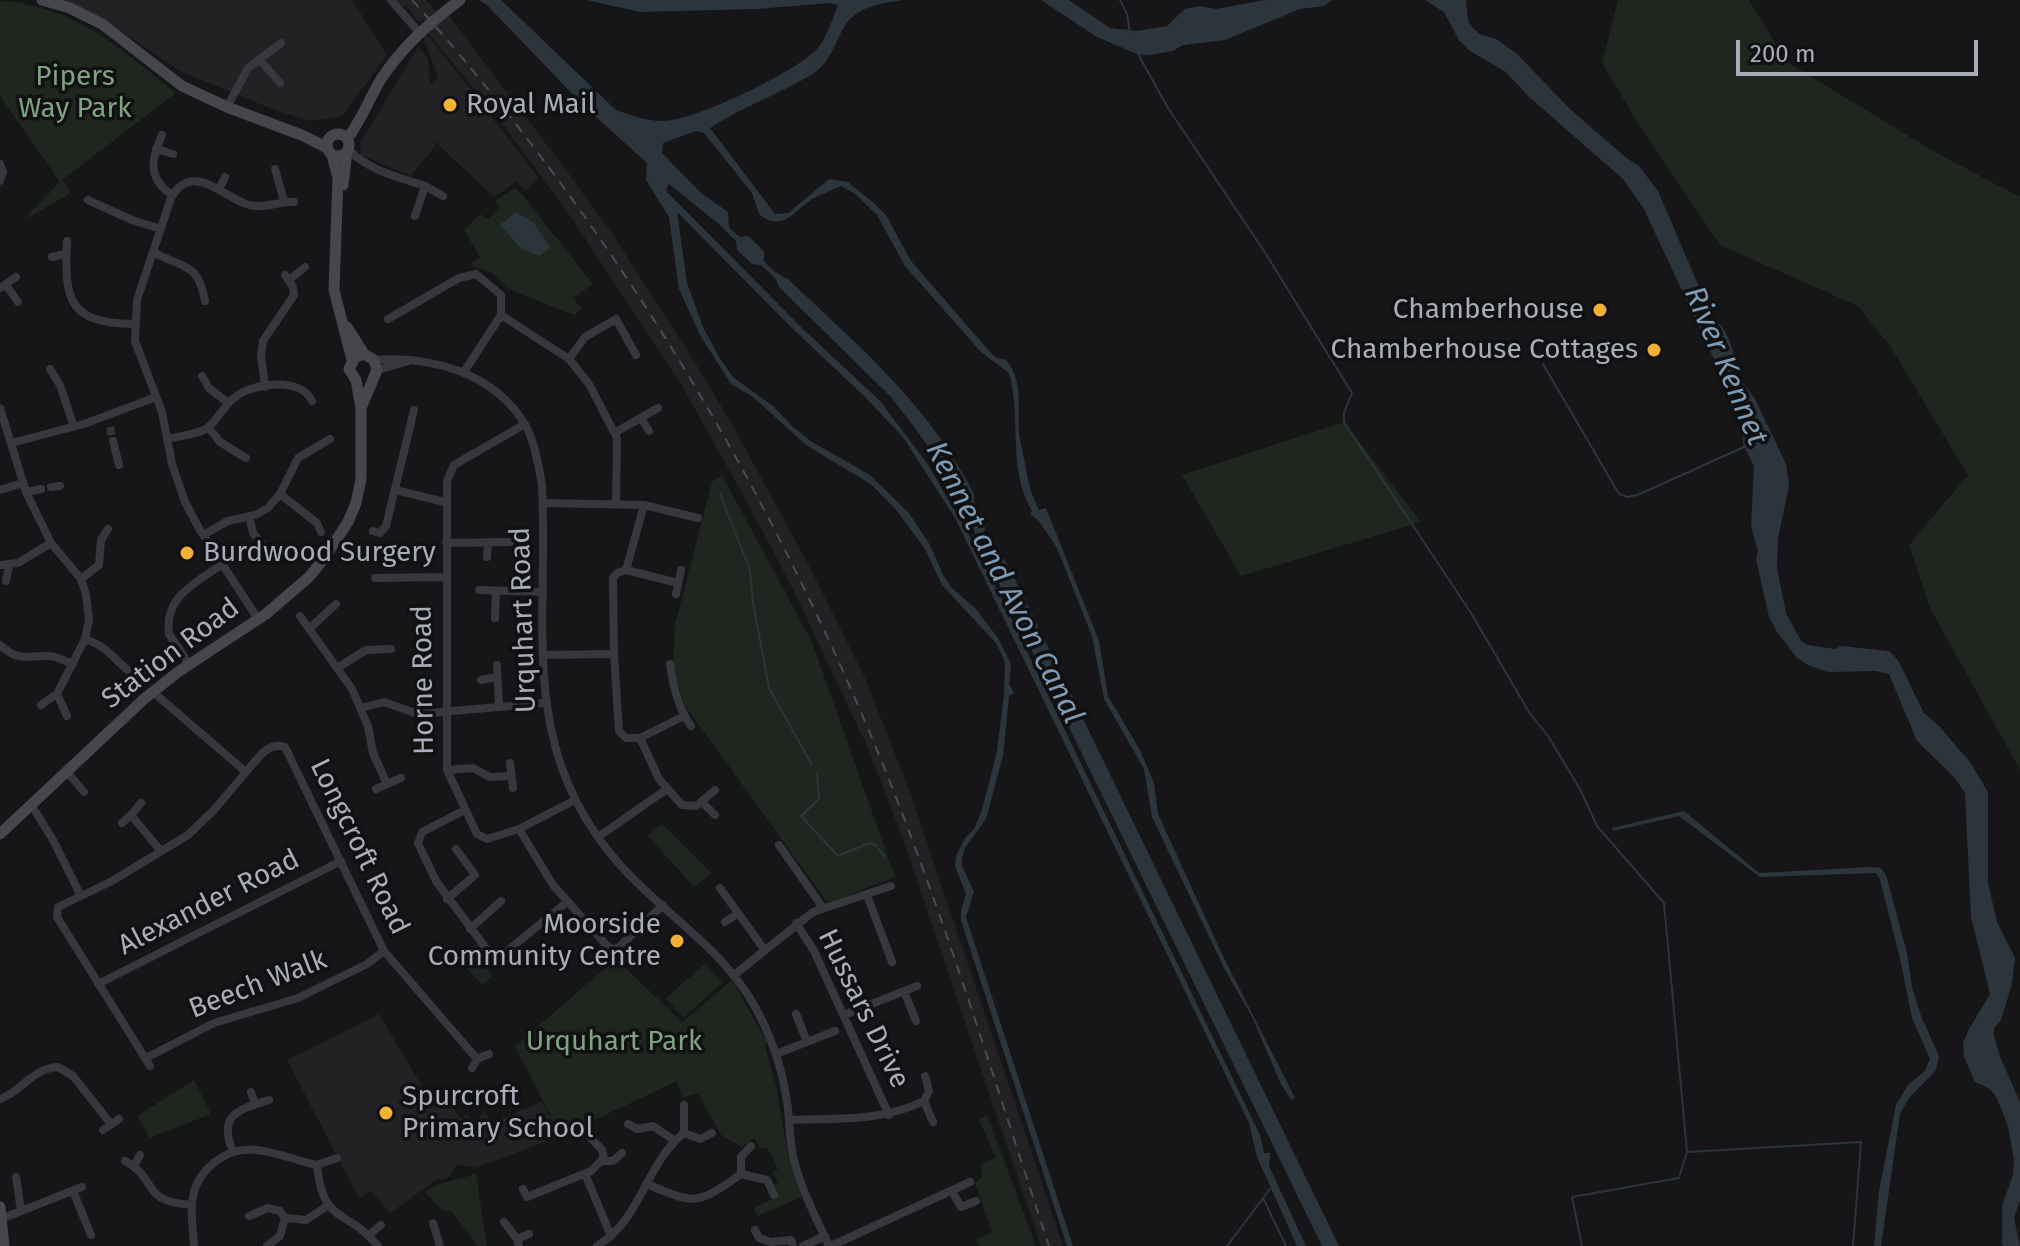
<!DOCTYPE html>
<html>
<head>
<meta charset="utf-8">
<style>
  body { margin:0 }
  #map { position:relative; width:2020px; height:1246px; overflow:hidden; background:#161618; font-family:"Fira Sans",sans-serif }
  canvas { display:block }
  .scale { position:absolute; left:1736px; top:40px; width:242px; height:36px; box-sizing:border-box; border:4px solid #a8adb8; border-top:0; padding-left:10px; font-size:24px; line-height:28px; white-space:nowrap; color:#a8adb8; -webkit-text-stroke:6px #111113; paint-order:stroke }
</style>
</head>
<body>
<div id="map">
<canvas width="2020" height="1246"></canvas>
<div class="scale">200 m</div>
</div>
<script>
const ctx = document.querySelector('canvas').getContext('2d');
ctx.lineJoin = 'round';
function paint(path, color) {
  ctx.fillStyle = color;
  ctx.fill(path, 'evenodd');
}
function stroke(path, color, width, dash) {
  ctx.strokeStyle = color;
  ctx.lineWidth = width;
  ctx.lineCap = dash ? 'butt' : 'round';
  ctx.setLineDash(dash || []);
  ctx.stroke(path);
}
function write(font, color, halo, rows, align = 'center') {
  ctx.font = font + ' "Fira Sans",sans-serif';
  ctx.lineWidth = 7;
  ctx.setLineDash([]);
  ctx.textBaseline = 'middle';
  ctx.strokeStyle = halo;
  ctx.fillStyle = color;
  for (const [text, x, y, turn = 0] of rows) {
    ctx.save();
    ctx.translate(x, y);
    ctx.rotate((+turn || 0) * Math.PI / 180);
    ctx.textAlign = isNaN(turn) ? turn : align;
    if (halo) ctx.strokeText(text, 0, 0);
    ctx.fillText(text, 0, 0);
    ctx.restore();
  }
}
const built = new Path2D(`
  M54 0H352L387 55 342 116 310 121 272 109 180 71 102 18Z
  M397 0H426L443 20 449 16 566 170 615 238 692 358 732 424 809 566 865 678 910 792 1063 1246H1041L903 839 867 746 790 583 741 491 682 386 573 220 505 127 428 33 432 29 424 20 420 22 416 19 406 5 403 7Z
  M423 36 430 38 539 178 525 191 517 181 494 197 432 139 436 145 411 176 361 155 360 144 418 47 428 58 430 85 438 78Z
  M379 1014 433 1105 448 1093 455 1100 450 1105 461 1119 467 1114 474 1122 484 1112 494 1122 542 1102 561 1136 475 1168 457 1164 447 1179 436 1180 390 1213 371 1191 359 1198 287 1060Z`);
const green = new Path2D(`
  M1618 0H1749L1787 62 1933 151 2020 197V770L1930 608 1909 545 1968 475 1890 346 1858 306 1720 245 1639 125 1602 63Z
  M0 1C77 6 119 48 176 93L62 180 71 193 28 218 27 216 60 182 0 96Z
  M516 187 593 284 573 298 582 309 574 315 509 289 491 272 474 267 471 263 480 257 464 230 480 214 489 219 500 207 495 201Z
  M1344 422 1421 522 1241 576 1182 475Z
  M722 475 812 642 895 877 831 902 826 901 684 704 673 667 675 625 712 482Z
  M662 824 712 874 694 887 648 836Z
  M477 944 490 959 487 967 492 976 482 985 459 960Z
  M616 959 682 1022 732 980 767 1042 765 1046 777 1090 787 1151 802 1197 757 1216 754 1208 778 1196 772 1185 778 1183 773 1172 778 1169 767 1147 761 1149 754 1138 742 1147 721 1135 698 1093 682 1098 677 1081 561 1136 515 1046Z
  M705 964 722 983 683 1018 666 998Z
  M194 1080 211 1114 150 1138 137 1116Z
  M987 1115 1036 1246H980L976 1240 992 1232 975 1183 982 1177 981 1164 996 1158 979 1120Z
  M476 1174 487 1246H478L452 1212 442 1210 425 1192 436 1185Z`);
const water = new Path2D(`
  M478 0H501L616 110C631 115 646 121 663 121 695 121 789 74 813 53 825 43 832 20 838 5L829 3 757 9 640 12 587 0H904C883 3 856 6 844 27 835 43 830 62 814 73 781 94 743 106 710 128L775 214 788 213 829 179 848 182 875 204 886 215 911 261 991 353 995 357 1006 360C1027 385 1014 415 1021 444 1026 466 1028 490 1039 510L1046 508 1099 641 1108 696 1140 750 1154 783 1158 814 1222 954 1295 1098 1291 1100 1281 1084 1252 1017 1225 970 1152 817 1144 769 1104 699 1092 636 1057 548 1039 521 1030 514 1032 511C1007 470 1022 417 1009 373L981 352 905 266 877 215 854 193 841 186C833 190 824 193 816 197 796 207 784 235 759 214L752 193 704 133 696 131 663 143 662 153 701 193 728 212 729 228 740 237 748 236 764 251V261C771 269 778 275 788 279 860 348 928 403 974 494V502L986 524 984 532 992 548 1000 551 1021 591 1339 1246H1322L991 567 984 550 985 547 975 533 966 508 946 472 915 428 891 397 779 287 776 279 761 265 752 264 737 250 736 241 720 225 669 184 666 189 667 192 804 330 880 401 927 463 979 552 1246 1106 1260 1135 1264 1153H1270L1269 1166 1306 1246H1297L1257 1157 1249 1123 955 518 903 437 863 395 791 327 677 212 687 283 703 327 719 357 733 377 773 406 793 427 812 442 870 475 909 513 930 545 943 575 952 588 975 608 998 638 1011 664 1009 684 1014 693 1009 696 1003 756 986 819 965 848 962 858V866L974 892 966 917 1073 1246H1067L961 921V911L966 894 955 866 956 856 965 838 974 829 982 810 997 751 1004 694 1005 664 1003 657 996 643 942 585 925 549 897 511 872 485 806 445 752 396 731 384 700 335 679 289 669 217 646 180 647 163 586 108 487 5Z
  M1041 0H1069L1110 28 1137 31 1167 26 1185 9 1199 6 1216 9 1265 0H1332L1324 6 1300 9 1225 40 1183 45 1173 51 1148 55 1137 54 1097 37Z
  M1425 0H1466L1468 20 1472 27 1479 34 1496 39 1516 53 1571 110 1625 157 1639 166 1658 191 1705 301 1709 315 1721 325 1729 339 1742 381 1755 399 1786 464 1789 486 1778 538 1777 568 1786 613 1801 641 1808 645 1835 649 1841 646 1889 651 1898 660 1924 713 1939 726 1970 762 1988 792V883L1997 922 2015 958 2012 984 2001 1020 1994 1028V1035L1999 1054 2020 1102V1200L2014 1218 2020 1246H2003L2002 1243V1206L2013 1175 2014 1160 2008 1126 1996 1096 1990 1089 1975 1082 1964 1057 1963 1043 1969 1029 1990 994 1971 917 1965 793 1954 777 1917 741 1889 674 1876 671 1827 672 1808 665 1797 658 1777 632 1769 617 1756 559 1758 551 1751 526 1754 466 1743 444 1742 419 1644 209 1623 179 1528 96 1506 72 1470 51 1459 40 1444 12Z
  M516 212 533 222 550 247 540 256 522 249 500 225Z
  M1684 811 1759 873 1870 867 1881 868 1886 875 1907 953 1912 987 1921 1016 1939 1056 1936 1070 1909 1098 1900 1114 1881 1246H1874L1879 1191 1896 1105 1908 1085 1925 1071 1930 1059 1912 1018 1899 954 1880 880 1876 873 1760 877 1679 816 1613 831 1612 828Z`);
const stream = new Path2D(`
  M1120 0 1127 14 1130 33
  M1138 54 1168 108 1264 251 1352 393 1344 413V422L1471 613 1529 712 1548 736 1580 789 1597 826 1664 903 1687 1152 1679 1178 1572 1197 1582 1246
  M1543 364 1619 494 1628 497 1640 494 1746 446
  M720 494 750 570 753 603 769 688 812 765
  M817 773 819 799 801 816 838 856 869 843 876 845 885 858
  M1687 1152 1861 1142 1853 1246
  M1264 1200 1286 1246
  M1227 1246 1270 1189`);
const streetTunnel = new Path2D(`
  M110 427 113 441`);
const street = new Path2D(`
  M391 0 419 32
  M260 60 280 83
  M227 107 248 68 281 43
  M162 135C151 159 147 178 172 195
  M156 149 173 154
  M348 149C367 170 398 177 425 186L415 216
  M0 164 3 172 0 181
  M275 169 284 201
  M425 186 443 196
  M219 189 225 177
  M88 200 132 220 161 229
  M67 241C64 301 69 323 134 324
  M153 252C184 269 198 262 205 301
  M52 257 66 254
  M289 280 305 267
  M6 285 18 302
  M0 288 16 277
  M501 315 569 359 589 384 617 438 616 504
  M388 319 459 278 476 274 501 295V315L464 372
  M569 359 585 337 616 319 636 355
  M374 360C431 355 495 373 526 426 535 443 539 467 542 486 549 627 516 750 621 866 665 915 721 947 754 1005 771 1035 782 1068 787 1102 790 1120 789 1138 793 1156 800 1187 816 1218 829 1246
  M50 369 60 385 74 427
  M377 370 409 361
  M202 376 209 388 228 403
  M265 387 261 355 263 341 294 295 293 287 285 275
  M0 408 26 492 51 543 81 579 86 594 89 620 85 639 57 694
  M641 418 649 431
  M525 424 454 465 447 481V770L477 834 487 839 519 829 575 800
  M208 427 220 442 246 458
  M616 432 658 408
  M167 439C179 436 193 435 204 430 217 423 222 407 234 398 251 383 301 376 312 401
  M113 441 119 465
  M11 443 84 424 156 397
  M51 487 60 486
  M0 490 23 483
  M395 490 445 502
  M26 492 41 489
  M280 494 317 523 321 532
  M543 503 644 505 698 518
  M644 505 626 570 617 573 613 578 614 654 619 731 626 738H640L659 779 682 805 696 806 715 790
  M249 516 253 533 270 554
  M373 531 380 533 386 526 414 410
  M203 535 228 521 255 515 268 508 280 494 298 458 330 439
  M446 543 510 542
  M487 557 488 542
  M252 558 264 548
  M0 565 18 563 51 543
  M626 570 678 583
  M375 578 445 577
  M81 579 99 565 101 540 108 529
  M6 581 9 566
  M479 590 543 592
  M676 594 681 570
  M300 616 352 689 368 726 373 753 387 784
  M495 618 496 591
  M258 619 200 530 185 502 172 464 162 412 135 341 137 300 171 198C192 160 224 198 249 205 265 209 279 201 294 202
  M309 629 336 604
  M85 639C111 648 112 659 134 675L151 669
  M0 645C21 663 24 655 48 656 57 656 65 661 73 664
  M543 655 614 654
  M189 664 169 634C164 596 195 584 222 564
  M670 664C673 686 678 708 691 726
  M497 665 499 707
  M337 668 366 650 391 649
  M481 680 497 677
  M153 692 246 772C257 760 267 741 285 747L384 951 477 1059
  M41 705 57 694 67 716
  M361 708 384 702 418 714 545 703
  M640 738 684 716
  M510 763 513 788
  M447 770 473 768 490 777 511 776
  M67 772 84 792
  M376 789 401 778
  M702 802 715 815
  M32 806 53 840 81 896 58 907 57 917 150 1066
  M465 810 422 832 418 843 436 881 488 951 494 956H501L567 902
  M131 815 141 803
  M122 823 131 815 160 850
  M519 829 553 885 609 948 617 949 663 905
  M598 837 667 789
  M779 845 823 908
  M720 888 764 949
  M867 895 892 962
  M81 896 112 881 188 835 214 810 246 772
  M447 899 475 875 456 849
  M725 922 737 914
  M796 923 814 951 889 1115
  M470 929 501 901
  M734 975 813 912 891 886
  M98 984 341 861
  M904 991 916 1021
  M796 1014 807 1042
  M844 1015 917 986
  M776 1054 835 1031
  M146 1058 214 1023 298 998 367 964 384 951
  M472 1068 477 1059 489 1054
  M251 1092 255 1104
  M0 1099C22 1091 33 1068 58 1067L73 1076 111 1124
  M924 1101 933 1122
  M790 1120C836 1118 881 1122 924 1101L929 1091 925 1076
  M628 1124 637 1129 653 1126 675 1141
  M103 1130 119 1119
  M684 1133 700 1139 712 1133
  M233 1151C217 1115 239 1109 269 1100
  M125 1161C160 1180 138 1201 192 1205
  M603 1161H613L622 1153
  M317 1165C323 1226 346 1207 378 1246
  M317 1165 337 1158
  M134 1166 140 1155
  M585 1174 611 1236
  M741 1174 767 1180 774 1195
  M16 1177 21 1211
  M647 1184C696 1205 697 1205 741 1174V1157L751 1146
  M523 1189 527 1197 591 1171 604 1158 602 1150 591 1138
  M73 1191 91 1235
  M952 1191 961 1207 976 1201
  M249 1216 268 1208 280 1211 285 1218 306 1220 327 1206
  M1 1219 82 1187
  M504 1222 517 1239 519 1246
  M433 1223 440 1246
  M755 1230 759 1238 771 1242 791 1240 793 1246
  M369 1235 381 1225
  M517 1239 529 1234
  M194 1246C193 1232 191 1217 192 1203 195 1170 226 1146 257 1150 277 1152 297 1161 317 1165
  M267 1246 280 1236 285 1218
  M597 1246C642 1219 645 1164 684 1133V1105
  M803 1246 825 1236
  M831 1246 970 1182`);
const secondary = new Path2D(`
  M42 0 70 8 102 24 182 86 227 107 304 136 327 148
  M327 145a11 11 0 1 1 22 0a11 11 0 1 1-22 0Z
  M347 139C361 121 369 99 381 79 403 46 429 23 460 0
  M332 155 338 178 334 290 352 360
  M343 185 347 151
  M347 327 364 354
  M0 834 144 699 178 672 266 614 309 577 323 560 348 522 356 503 361 479V408L356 380 349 369 355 357 364 354 374 360 377 370 361 408
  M0 1207 4 1246`);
const rail = new Path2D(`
  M412 0C615 226 775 496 888 777 949 930 997 1089 1049 1246`);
const markers = [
  [450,105,8,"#f2b134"],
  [1600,310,8,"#f2b134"],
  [1654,350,8,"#f2b134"],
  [187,553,8,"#f2b134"],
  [677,941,8,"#f2b134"],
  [386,1113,8,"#f2b134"]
];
const parkNames = [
  ["Pipers",75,77],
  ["Way Park",75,109],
  ["Urquhart Park",614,1042]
];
const poiNames = [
  ["Royal Mail",466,105],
  ["Chamberhouse",1584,310,"right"],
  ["Chamberhouse Cottages",1638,350,"right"],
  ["Burdwood Surgery",203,553],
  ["Moorside",661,925,"right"],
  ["Community Centre",661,957,"right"],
  ["Spurcroft",402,1097],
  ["Primary School",402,1129]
];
const streetNames = [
  ["Urquhart Road",524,620,-92],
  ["Station Road",171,654,-37],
  ["Horne Road",424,680,-91],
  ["Longcroft Road",359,847,64],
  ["Alexander Road",209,903,-27],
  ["Beech Walk",258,985,-21],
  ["Hussars Drive",863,1009,64]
];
const waterNames = [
  ["River Kennet",1725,366,67],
  ["Kennet and Avon Canal",1004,583,63]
];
paint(built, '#222225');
paint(green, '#1e261f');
paint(water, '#2c353c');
stroke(stream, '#2c353c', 2);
stroke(streetTunnel, '#333438', 8, [8, 4]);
stroke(street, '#37383d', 8);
stroke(secondary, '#45474d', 11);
stroke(rail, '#4a4c52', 2, [10, 8]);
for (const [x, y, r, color] of markers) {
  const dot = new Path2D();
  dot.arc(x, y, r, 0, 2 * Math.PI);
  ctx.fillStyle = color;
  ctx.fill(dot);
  stroke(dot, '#111113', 3);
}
write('28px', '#7fa381', '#111113', parkNames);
write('28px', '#a8adb8', '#111113', poiNames, 'left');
write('28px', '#a8adb8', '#111113', streetNames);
write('italic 30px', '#7f9bb3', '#111113', waterNames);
</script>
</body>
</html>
